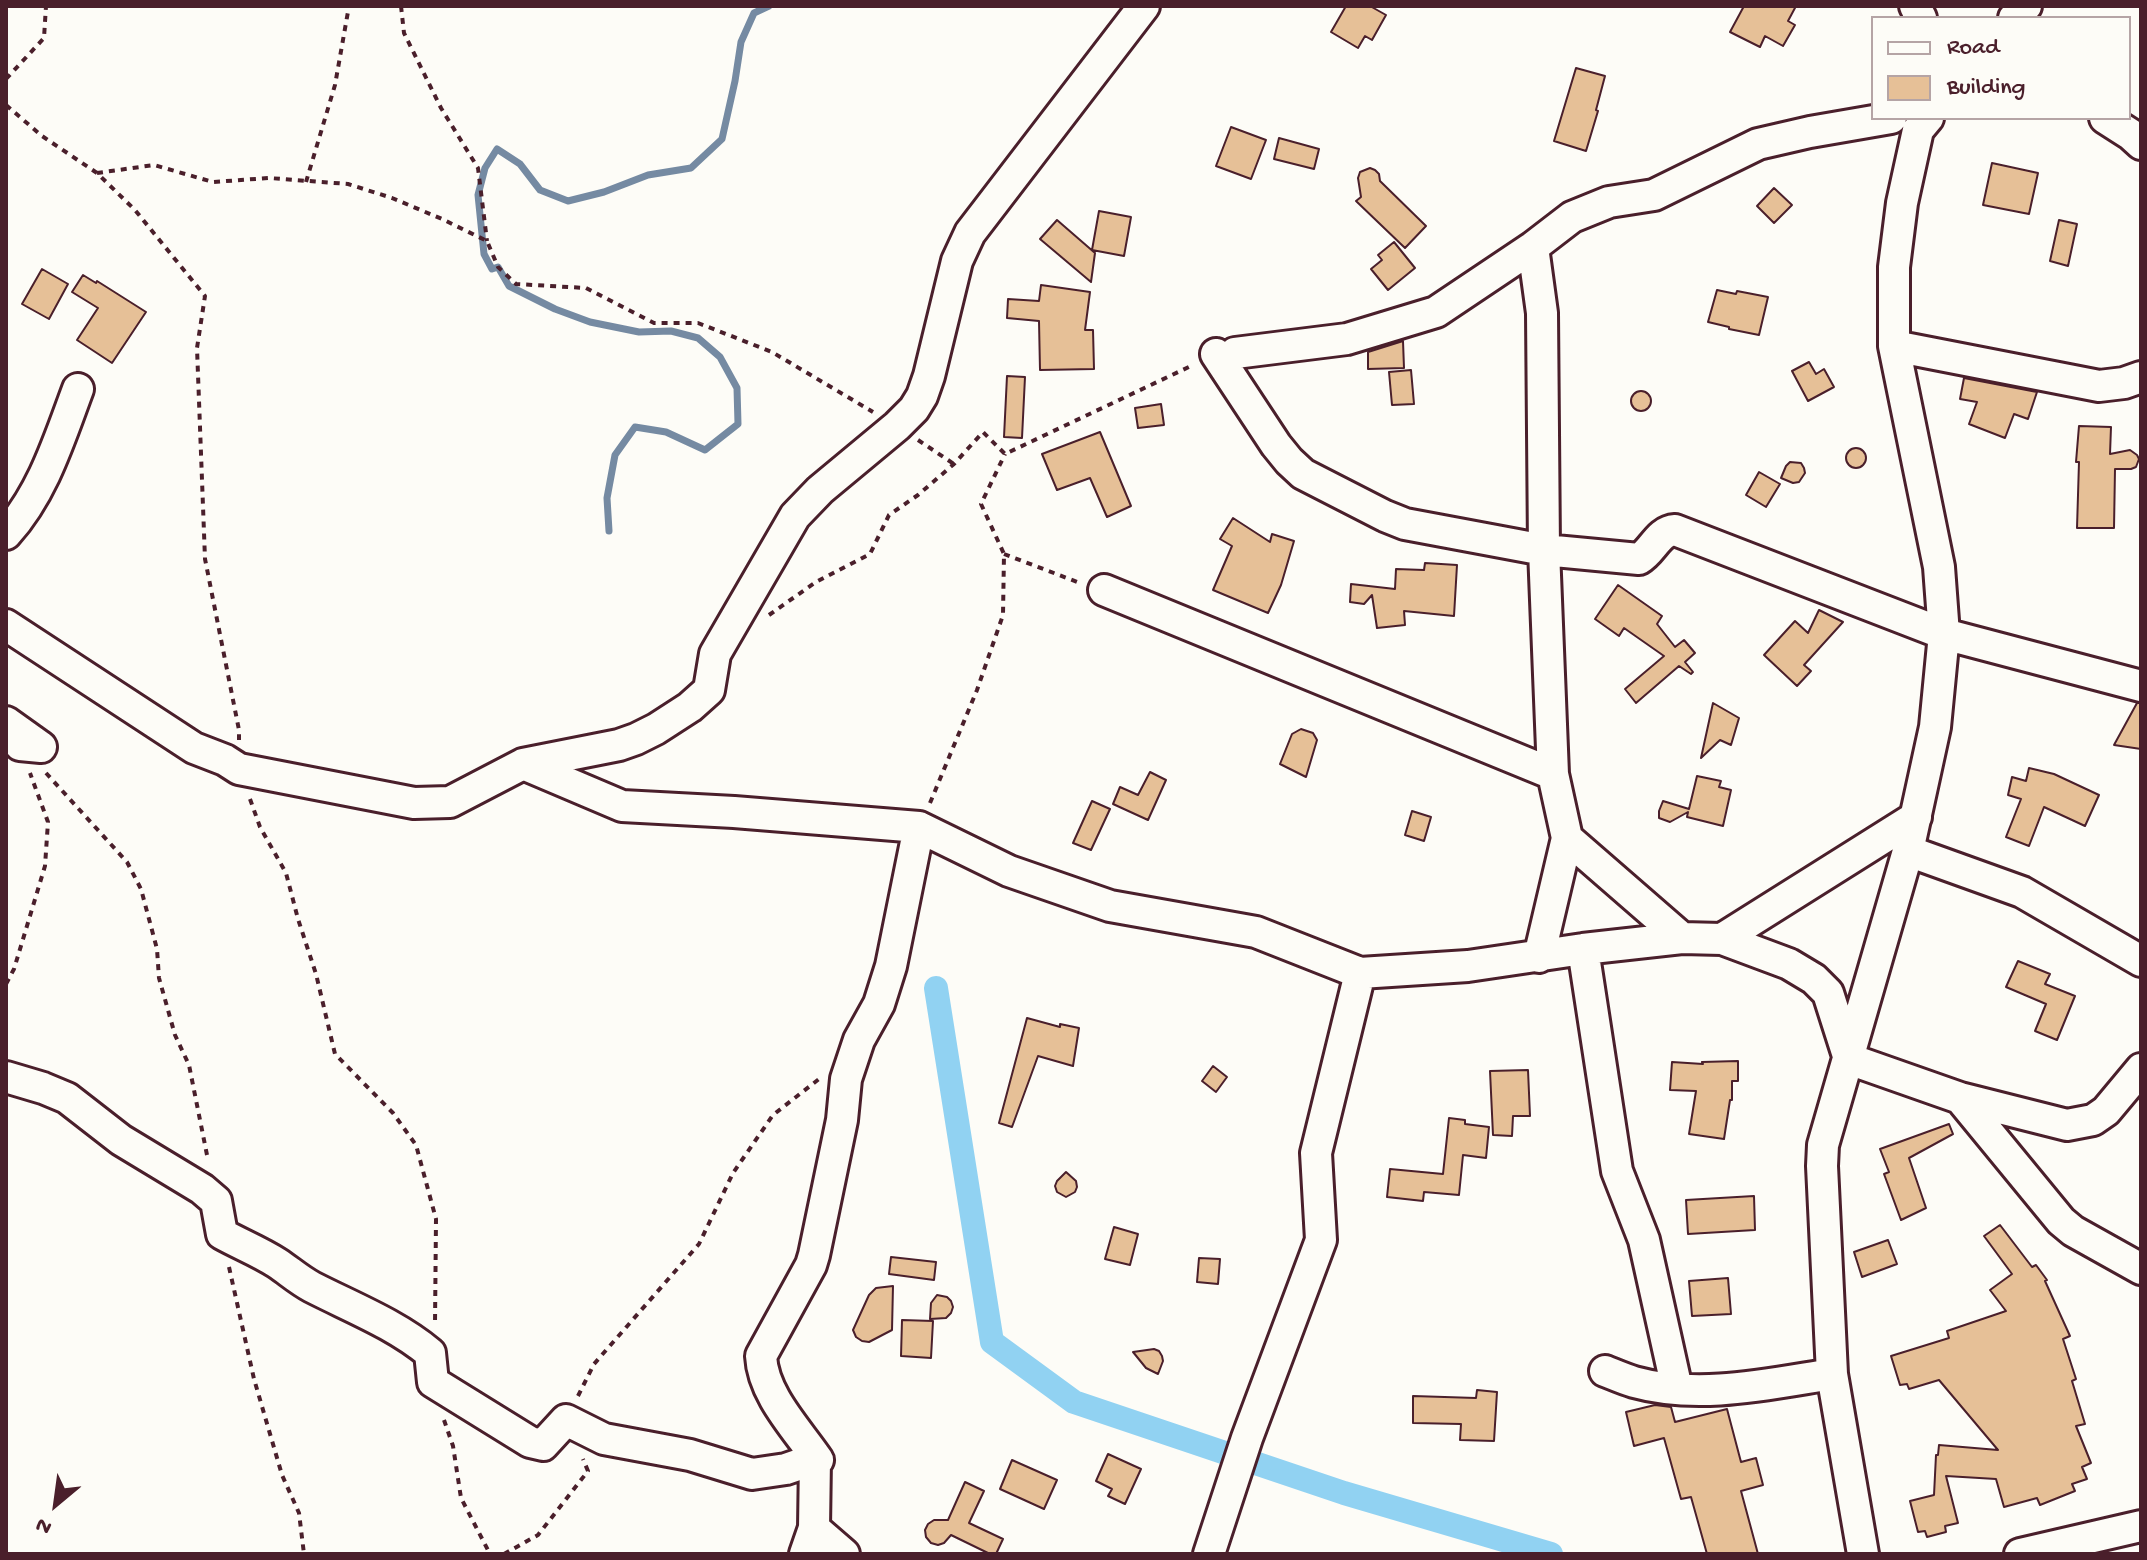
<!DOCTYPE html>
<html>
<head>
<meta charset="utf-8">
<style>
  body { margin:0 }
  #map { position:relative; width:2147px; height:1560px; overflow:hidden; background:#fdfcf7; font-family:"Gochi Hand",sans-serif }
  canvas { display:block }
  .frame { position:absolute; inset:0; border:8px solid #4a1f2b; pointer-events:none }
  .legend { position:absolute; left:1871px; top:16px; width:260px; height:104px; box-sizing:border-box; background:#fdfcf7; border:2px solid #b5a4a5; margin:0; padding:10px 14px; list-style:none; font-size:24px; color:#4a1f2b }
  .legend li { display:flex; align-items:center; gap:16px; height:40px }
  .legend b { width:40px; border:2px solid #b5a4a5 }
  .north { position:absolute; left:16px; top:1464px; width:80px; height:80px; -webkit-text-stroke:6px #fdfcf7; paint-order:stroke; rotate:209deg; font-size:22px; font-weight:700; line-height:32px; text-align:center; color:#4a1f2b }
  .north::after { content:''; display:block; margin:auto; width:28px; height:36px; background:#4a1f2b; clip-path:polygon(50% 0,100% 100%,50% 72%,0 100%) }
</style>
</head>
<body>
<div id="map">
<canvas width="2147" height="1560"></canvas>
<div class="frame"></div>
<ul class="legend">
<li><b style="height:10px;background:#fdfcf7"></b>Road</li>
<li><b style="height:22px;background:#e6c097"></b>Building</li>
</ul>
<div class="north">N</div>
</div>
<script>
const ctx = document.querySelector('canvas').getContext('2d');
ctx.lineJoin = 'round';
function stroke(path, color, width, dash) {
  ctx.strokeStyle = color;
  ctx.lineWidth = width;
  ctx.lineCap = dash ? 'butt' : 'round';
  ctx.setLineDash(dash || []);
  ctx.stroke(path);
}
function paint(path, color) {
  ctx.fillStyle = color;
  ctx.fill(path, 'evenodd');
}
const stream = new Path2D(`
  M609 531 607 498 615 455 635 427 666 432 705 450 738 424 737 388 720 357 698 338 671 331 639 332 590 322 555 309 509 286 498 267 492 269 484 254 478 195 485 168 497 149 520 164 540 190 568 201 604 192 648 175 691 168 722 139 735 81 741 42 754 13 769 6`);
const canal = new Path2D(`
  M936 988 992 1342 1074 1402 1344 1493 1551 1554`);
const building = new Path2D(`
  M1346 6H1370L1386 15 1372 40 1365 36 1358 48 1331 32Z
  M1744 6H1796L1788 21 1795 25 1783 46 1765 36 1760 47 1730 32Z
  M1576 68 1605 76 1596 110 1598 111 1586 151 1554 141Z
  M1231 127 1266 140 1251 179 1216 166Z
  M1279 138 1319 149 1314 169 1274 159Z
  M1992 163 2038 173 2029 214 1983 205Z
  M1370 168 1375 170 1379 174 1380 181 1426 226 1405 248 1356 201 1361 197 1358 178 1360 172Z
  M1774 188 1792 205 1774 223 1757 206Z
  M1099 211 1131 217 1124 256 1092 250Z
  M1057 220 1095 253 1091 282 1040 239Z
  M2059 220 2077 224 2068 266 2050 261Z
  M1394 242 1415 268 1388 290 1371 269 1382 260 1378 255Z
  M42 269 68 284 49 319 22 304Z
  M83 275 96 283 97 281 146 312 112 363 77 340 98 308 72 292Z
  M1041 285 1090 292 1085 330H1093L1094 369 1040 370 1039 321 1007 318 1008 299 1039 301Z
  M1717 290 1736 294 1737 291 1768 297 1759 335 1729 329V327L1708 322Z
  M1403 341 1404 368 1368 369V352Z
  M1809 362 1816 374 1824 369 1834 387 1808 401 1792 371Z
  M1411 370 1414 404 1392 405 1389 372Z
  M1007 376 1025 377 1022 438 1004 437Z
  M1964 378 2037 392 2028 419 2014 414 2005 438 1969 424 1977 402 1960 399Z
  M1631 401a10 10 0 1 1 20 0a10 10 0 1 1-20 0Z
  M1161 404 1164 425 1138 428 1135 408Z
  M2079 426 2111 427 2110 454 2130 450 2137 455 2139 459 2136 467 2131 469H2115L2114 528H2077L2079 462H2076Z
  M1100 432 1131 506 1107 517 1090 478 1057 490 1042 454Z
  M1846 458a10 10 0 1 1 20 0a10 10 0 1 1-20 0Z
  M1790 462 1801 463 1804 468 1805 473 1799 482 1793 483 1781 478 1786 466Z
  M1759 472 1780 484 1766 507 1746 495Z
  M1233 518 1270 542 1272 534 1294 541 1281 585 1268 613 1213 590 1232 546 1220 539Z
  M1425 563 1457 565 1454 616 1404 611 1405 625 1377 628 1372 595 1364 604 1350 602 1351 584 1395 589 1396 569 1424 570Z
  M1618 585 1662 616 1657 624 1675 647 1684 640 1695 653 1685 662 1693 672 1691 674 1679 666 1636 703 1625 689 1664 656 1624 628 1619 636 1595 619Z
  M1819 610 1843 622 1804 665 1811 671 1797 686 1764 655 1795 621 1808 633Z
  M1713 703 1739 718 1731 745 1720 740 1701 758Z
  M2137 703H2141V749L2114 745Z
  M1301 729 1313 733 1317 740 1306 777 1280 764 1292 734Z
  M2029 768 2054 774 2099 795 2085 826 2044 807 2029 846 2006 837 2021 799 2008 795 2012 777 2026 781Z
  M1150 772 1166 780 1148 820 1113 804 1120 787 1138 795Z
  M1697 776 1721 781 1719 787 1731 790 1723 826 1687 817 1688 812 1670 822 1659 818V811L1663 801 1689 809Z
  M1092 801 1110 809 1091 850 1073 843Z
  M1412 811 1431 817 1424 841 1405 835Z
  M2018 961 2050 974 2045 984 2075 996 2057 1040 2035 1031 2046 1004 2006 987Z
  M1027 1018 1060 1027V1024L1079 1028 1073 1066 1038 1056 1012 1127 999 1123Z
  M1738 1061V1081H1732V1100H1730L1724 1139 1689 1134 1696 1091 1670 1090 1672 1062 1703 1064 1702 1062Z
  M1213 1066 1227 1077 1216 1092 1202 1081Z
  M1528 1070 1530 1116H1513L1512 1136 1493 1135 1490 1071Z
  M1449 1118 1465 1120V1124L1489 1127 1486 1158 1463 1155 1459 1195 1424 1192 1423 1201 1387 1197 1390 1169 1443 1174Z
  M1949 1124 1953 1134 1909 1158 1926 1208 1901 1220 1884 1174 1889 1172 1880 1149Z
  M1066 1172 1076 1181 1077 1187 1075 1192 1066 1197 1057 1192 1055 1186 1057 1181Z
  M1754 1196 1755 1230 1688 1234 1686 1200Z
  M2000 1225 2032 1267 2036 1265 2047 1280 2045 1281 2070 1336 2063 1339 2076 1379 2072 1381 2085 1424 2076 1426 2091 1463 2082 1467 2087 1479 2072 1484 2075 1491 2040 1505 2037 1498 2004 1507 1996 1479 1946 1476 1958 1523 1945 1526 1946 1532 1927 1537 1925 1531 1918 1532 1910 1501 1934 1495 1936 1455H1938L1939 1445 1998 1450 1939 1380 1909 1389 1907 1384 1900 1385 1891 1356 1949 1338 1947 1331 2006 1311 1990 1290 2012 1274 1984 1236Z
  M1114 1227 1138 1234 1130 1265 1105 1259Z
  M1888 1240 1897 1264 1862 1277 1854 1252Z
  M891 1257 936 1262 934 1280 889 1274Z
  M1199 1258 1220 1259 1218 1284 1197 1282Z
  M1728 1278 1731 1314 1692 1316 1689 1281Z
  M893 1286 892 1330 869 1342 862 1341 856 1337 853 1330 869 1295 876 1288Z
  M937 1295 947 1297 951 1301 953 1307 951 1313 946 1318 930 1319 931 1303Z
  M902 1320 933 1321 931 1358 901 1356Z
  M1154 1349 1159 1351 1162 1356 1163 1361 1158 1374 1146 1368 1133 1352Z
  M1477 1390 1497 1392 1494 1441 1460 1440 1461 1424 1413 1423V1396L1476 1398Z
  M1655 1405 1671 1407 1675 1422 1727 1409 1741 1462 1756 1458 1763 1485 1741 1491 1758 1554H1707L1691 1497 1681 1499 1664 1438 1634 1446 1626 1412Z
  M1108 1454 1141 1469 1125 1504 1108 1496 1112 1489 1096 1481Z
  M1012 1460 1057 1480 1044 1509 1000 1489Z
  M965 1482 984 1491 969 1523 1003 1539 996 1554H990L951 1535 944 1543 938 1545 931 1543 926 1537 925 1530 928 1524 934 1520H948Z`);
const path = new Path2D(`
  M401 6 404 33 441 108 478 168 487 241
  M6 79 44 38 46 6
  M6 105 42 136 97 173 135 210 205 296 197 348 205 559 239 730V740
  M97 173 154 165 213 182 269 178 348 184 392 198 442 219 487 241 498 267 516 284 586 288 654 323H698L772 352 873 412
  M306 182 335 85 349 6
  M918 440 954 464
  M1004 554 1080 583
  M769 615 816 582 870 554 889 515 918 495 954 464 983 432 1005 454 1193 365
  M46 773 127 862 141 889 157 949 159 978 175 1035 189 1065 208 1160
  M250 799 260 827 286 873 298 919 316 974 335 1054 393 1113 416 1145 436 1219 435 1324
  M930 803 977 690 1003 615 1004 554 981 504 1005 454
  M6 984 14 969 45 866 48 822 30 773
  M229 1267 254 1379 282 1475 299 1513 304 1554
  M578 1396 594 1364 699 1244 733 1173 773 1115 819 1079
  M444 1420 453 1446 461 1498 490 1554
  M504 1554 538 1535 588 1471 583 1459`);
const minor = new Path2D(`
  M1915 6 1921 18
  M2014 18 2026 6
  M2105 118 2130 134 2141 144
  M1533 247 1542 313 1544 550 1553 774 1567 838 1682 938
  M1894 346 2099 386 2124 383 2141 377
  M1216 354 1276 445 1289 461 1303 474 1385 516 1405 524 1544 550 1639 559C1653 551 1658 531 1675 530L1944 634 2141 686
  M1216 354 1225 364 1235 353 1347 339 1426 315 1436 312 1533 247 1572 217 1609 202 1654 195 1758 144 1810 132 1891 118
  M6 534C43 493 59 440 78 389
  M1104 590 1553 774
  M6 625 194 748 225 760 239 769 414 803 450 802 523 764 622 806 734 812 919 827 1009 871 1110 906 1256 932 1360 973 1468 966 1583 949 1682 938 1722 939 1789 964 1814 979 1828 993 1849 1059 1960 1098 2067 1125 2093 1120 2106 1111 2141 1069
  M6 722 41 747 20 745
  M523 764 619 745 636 739 656 729 690 707 709 690 715 654 795 516 820 490 897 426 914 409 922 396 929 376 957 261 970 233 1144 6
  M1908 851 2022 892 2141 961
  M1722 939 1916 817
  M1583 949 1617 1171 1644 1240 1677 1389
  M1539 957 1567 838
  M6 1077 43 1088 67 1098 121 1140 202 1189 216 1201 222 1234C240 1244 260 1252 277 1263 289 1271 299 1280 312 1287 353 1308 395 1324 430 1353L433 1382 530 1442 543 1445 566 1420 604 1439 690 1455 752 1474 786 1469 815 1459
  M1960 1098 2061 1221 2073 1231 2141 1269
  M1605 1371C1615 1375 1624 1379 1634 1382 1699 1400 1768 1384 1832 1374
  M814 1528 844 1554
  M805 1554 814 1528 815 1459 818 1460C797 1429 763 1395 761 1356L811 1265 814 1255 842 1120 846 1079 859 1040 879 1004 891 966 919 827
  M1209 1554 1247 1438 1321 1240 1316 1153 1360 973
  M1863 1554 1832 1374 1822 1166 1823 1145 1908 851 1935 727 1944 634 1939 567 1894 346V267L1902 203 1918 130 1928 118
  M2020 1554 2141 1526`);
stroke(stream, '#758aa2', 7);
stroke(canal, '#91d2f2', 24);
paint(building, '#e6c097');
stroke(building, '#4a1f2b', 2);
stroke(minor, '#4a1f2b', 36);
stroke(path, '#4a1f2b', 4, [6, 6]);
stroke(minor, '#fdfcf7', 30);
</script>
</body>
</html>
